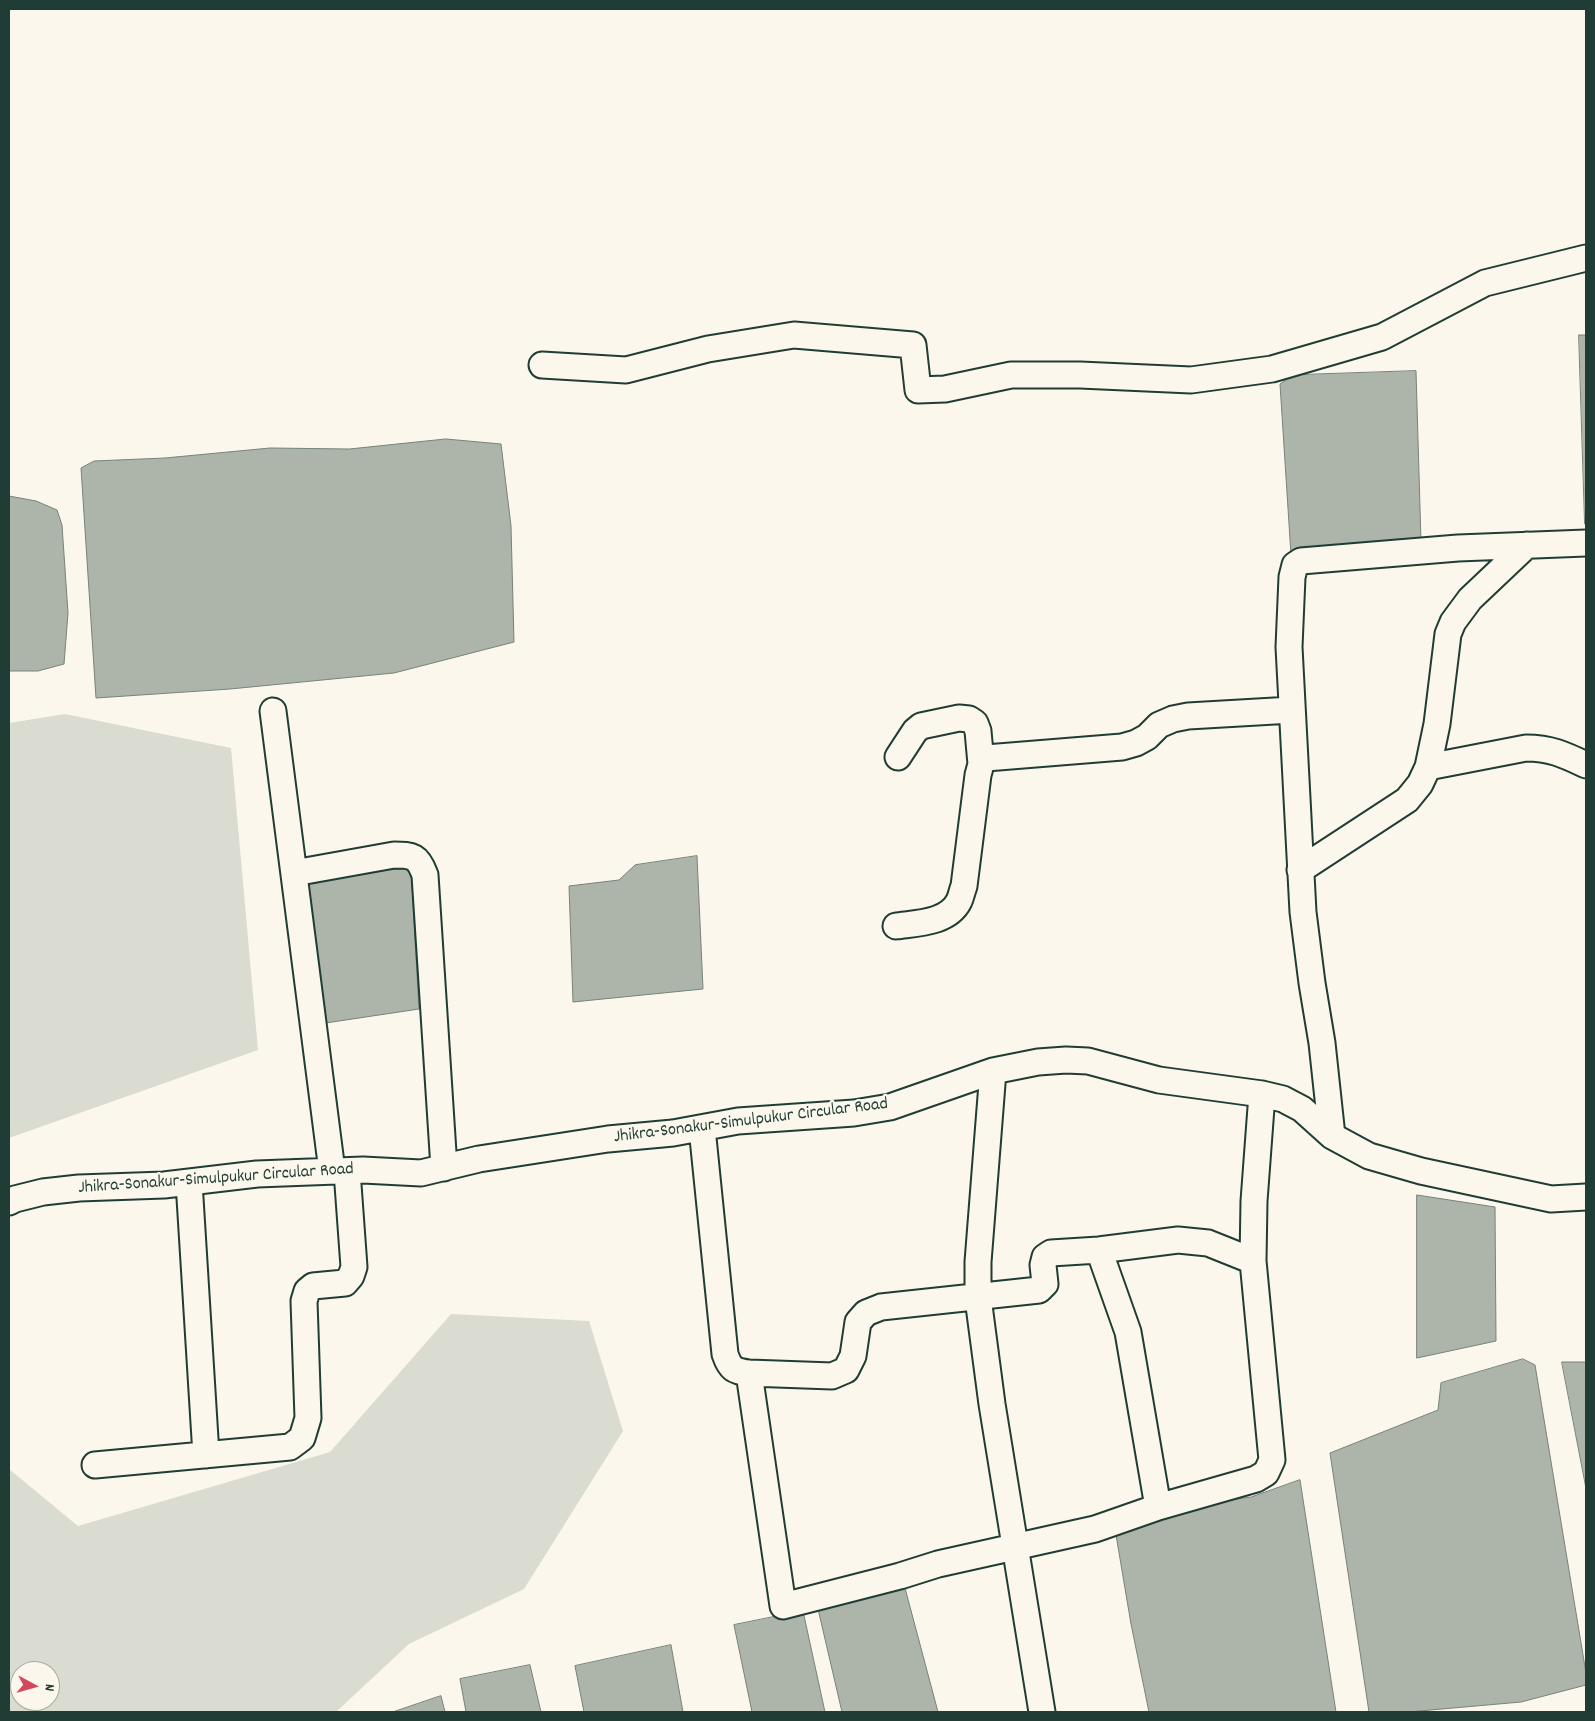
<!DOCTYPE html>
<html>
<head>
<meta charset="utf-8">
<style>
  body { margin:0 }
  #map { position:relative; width:1595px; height:1721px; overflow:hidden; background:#fbf7ec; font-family:Dekko,sans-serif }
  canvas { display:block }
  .frame { position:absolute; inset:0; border:10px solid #1f3d34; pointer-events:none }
  .north { position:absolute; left:10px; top:1661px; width:50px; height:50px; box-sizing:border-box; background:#fbf7ec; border:1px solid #a3ada2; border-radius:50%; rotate:96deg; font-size:14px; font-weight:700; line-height:20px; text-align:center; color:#1f3d34 }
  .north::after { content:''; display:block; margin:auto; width:18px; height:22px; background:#d1495b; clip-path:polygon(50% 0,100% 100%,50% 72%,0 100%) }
</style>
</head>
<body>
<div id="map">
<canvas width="1595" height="1721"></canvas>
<div class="frame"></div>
<div class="north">N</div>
</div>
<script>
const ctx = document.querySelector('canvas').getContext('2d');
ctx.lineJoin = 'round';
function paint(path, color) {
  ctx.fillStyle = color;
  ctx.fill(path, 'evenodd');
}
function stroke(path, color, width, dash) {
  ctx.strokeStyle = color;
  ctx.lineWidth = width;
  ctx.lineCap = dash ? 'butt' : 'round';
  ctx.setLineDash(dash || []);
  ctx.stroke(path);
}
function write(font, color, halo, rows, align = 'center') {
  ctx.font = font + ' Dekko,sans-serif';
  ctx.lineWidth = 4.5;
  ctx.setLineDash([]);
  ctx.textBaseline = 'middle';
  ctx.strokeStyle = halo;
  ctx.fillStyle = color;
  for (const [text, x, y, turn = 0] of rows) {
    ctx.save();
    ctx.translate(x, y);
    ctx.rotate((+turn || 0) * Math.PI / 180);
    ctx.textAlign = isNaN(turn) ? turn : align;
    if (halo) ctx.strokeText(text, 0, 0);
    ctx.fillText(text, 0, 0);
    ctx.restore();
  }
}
const green = new Path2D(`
  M65 714 231 748 258 1050 9 1138V723Z
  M451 1314 589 1321 623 1431 524 1589 409 1644 336 1712H9V1469L78 1526 330 1452ZM20 1671H50V1701H20Z`);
const water = new Path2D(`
  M1579 335H1586V524H1585Z
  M1416 371 1421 542 1291 555 1280 384 1293 375Z
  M446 439 501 444 511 526 514 642 394 673 230 689 96 698 81 468 94 461 165 458 270 448 349 449Z
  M9 496 36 501 57 510 62 525 68 613 64 664 38 671H9Z
  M697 856 703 989 573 1002 569 886 619 880 635 865Z
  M411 868 419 1009 319 1024 304 879Z
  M1417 1195 1495 1207 1496 1341 1417 1358Z
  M1523 1359 1535 1365 1586 1673V1685L1521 1702 1408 1712H1369L1330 1453 1438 1410 1441 1383Z
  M1562 1362H1586V1488Z
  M1300 1480 1336 1712H1149L1131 1624 1114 1523 1142 1513 1251 1497Z
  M905 1588 938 1712H842L818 1609Z
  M803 1611 825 1712H752L734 1625Z
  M671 1645 683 1712H584L575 1666Z
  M530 1665 541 1712H466L460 1679Z
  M441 1696 445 1712H393Z`);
const minor = new Path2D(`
  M542 365 626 370 708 349 794 335 913 345 918 390 945 389 1011 375H1080L1191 380 1272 369 1382 337 1485 283 1586 258
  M273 711 332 1171
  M898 757 915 731 921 726 959 718 969 719 975 723 978 731 981 764
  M1428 767 1526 748C1551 748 1565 755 1586 765
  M1300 870 1407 800 1420 784 1428 767 1437 724 1448 634 1453 622 1470 599 1527 545
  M294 873 394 855C413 855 418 856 425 875L444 1168
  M896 926C917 923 948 923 959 901 961 897 962 891 964 886L978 775 981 764 986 758 1122 747 1136 743 1147 737 1159 725 1173 719 1188 716 1292 710
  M993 1071 978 1262V1298L992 1404 1042 1712
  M702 1128 725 1354C730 1369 734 1371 749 1373L832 1376 846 1370 853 1356 858 1322 866 1313 881 1307 1039 1290 1045 1284 1043 1265 1045 1257 1051 1253 1099 1250 1178 1240 1208 1243 1253 1261
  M1332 1136 1322 1043 1312 983 1303 912 1289 647 1292 577 1295 565 1301 561 1458 548 1586 543
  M189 1182 206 1455
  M9 1202 15 1199 43 1192 79 1188 164 1185 257 1174 363 1170 421 1173 479 1159 608 1139 673 1133 738 1121 854 1113 890 1107 993 1071 1038 1062 1066 1060 1088 1061 1159 1080 1262 1094 1283 1099 1302 1109 1332 1136 1369 1156 1421 1171 1551 1199 1586 1197
  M1099 1250 1128 1332 1158 1507
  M749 1373 783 1606 900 1576 938 1564 1095 1529 1158 1507 1256 1479 1266 1473 1272 1460 1253 1261 1254 1201 1262 1094
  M95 1465 290 1447 302 1438 308 1418 304 1301 307 1291 313 1286 345 1283 351 1276 354 1267 347 1171`);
const streetNames = [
  ["Jhikra-Sonakur-Simulpukur Circular Road",751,1122,-7],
  ["Jhikra-Sonakur-Simulpukur Circular Road",216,1180,-4]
];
paint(green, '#dbdcd1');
paint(water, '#adb4aa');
stroke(water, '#74847b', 1);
stroke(minor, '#1f3d34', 29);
stroke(minor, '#fbf7ec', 25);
write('18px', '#1f3d34', '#fbf7ec', streetNames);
</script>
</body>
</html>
